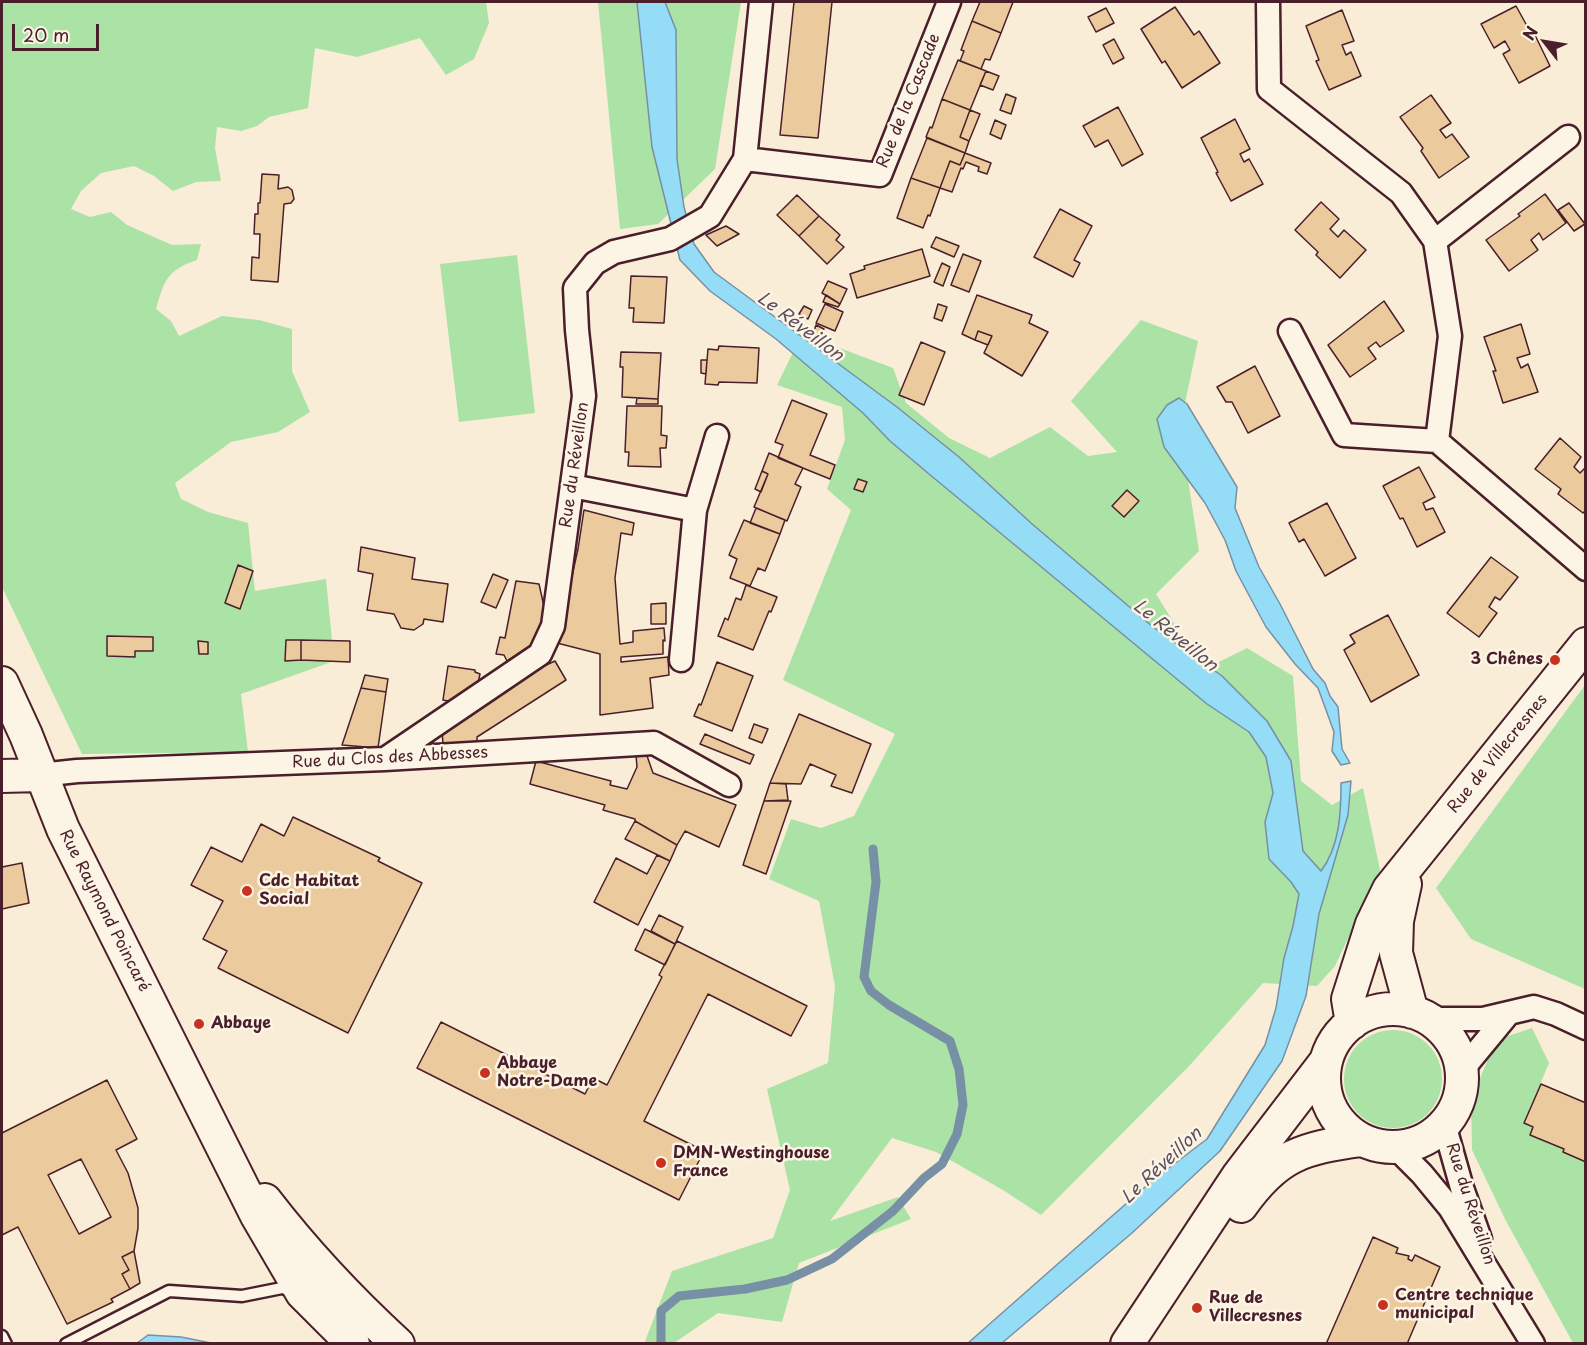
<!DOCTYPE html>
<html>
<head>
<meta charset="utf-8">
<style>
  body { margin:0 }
  #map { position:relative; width:1587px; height:1345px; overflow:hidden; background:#f9edd7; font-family:"Playpen Sans",sans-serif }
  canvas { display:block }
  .frame { position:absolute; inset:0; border:3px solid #4a1f2b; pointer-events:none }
  .north { position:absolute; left:1515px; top:12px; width:60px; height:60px; -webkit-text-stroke:4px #fcf5e5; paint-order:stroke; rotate:301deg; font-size:16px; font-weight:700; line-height:24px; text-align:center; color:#4a1f2b }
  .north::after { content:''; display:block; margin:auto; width:21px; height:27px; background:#4a1f2b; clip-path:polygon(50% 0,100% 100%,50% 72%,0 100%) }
  .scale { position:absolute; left:12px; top:24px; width:87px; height:27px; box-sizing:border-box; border:3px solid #4a1f2b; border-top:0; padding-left:8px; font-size:18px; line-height:21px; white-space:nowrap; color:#4a1f2b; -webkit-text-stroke:4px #fcf5e5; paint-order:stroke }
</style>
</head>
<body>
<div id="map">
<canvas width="1587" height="1345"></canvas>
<div class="frame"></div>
<div class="north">N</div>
<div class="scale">20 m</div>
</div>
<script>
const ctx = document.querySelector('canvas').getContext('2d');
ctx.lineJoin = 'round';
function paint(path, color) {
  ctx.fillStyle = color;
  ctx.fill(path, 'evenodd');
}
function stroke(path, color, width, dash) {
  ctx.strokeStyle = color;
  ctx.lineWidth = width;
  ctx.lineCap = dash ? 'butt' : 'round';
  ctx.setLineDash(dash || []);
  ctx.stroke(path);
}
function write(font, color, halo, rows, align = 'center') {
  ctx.font = font + ' "Playpen Sans",sans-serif';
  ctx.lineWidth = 5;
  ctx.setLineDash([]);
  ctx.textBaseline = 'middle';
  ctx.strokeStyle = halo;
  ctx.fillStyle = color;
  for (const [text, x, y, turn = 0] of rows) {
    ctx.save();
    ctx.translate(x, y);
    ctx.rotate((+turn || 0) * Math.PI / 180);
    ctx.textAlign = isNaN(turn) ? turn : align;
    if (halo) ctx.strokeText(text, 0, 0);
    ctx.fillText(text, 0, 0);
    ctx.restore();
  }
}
const green = new Path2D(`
  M2 2H486L489 23 474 59 446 75 420 38 357 57 315 48 308 108 269 117 257 126 241 131 217 127 215 148 221 181 196 182 173 191 154 176 134 166 101 173 81 191 71 209 90 217 111 212 127 225 172 245 201 244 197 260C167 270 164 281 156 309L171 321 179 336 222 316 259 320 292 329V371L310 412 278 432 231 442 175 483 181 499 208 512 248 523 255 591 326 579 334 661 241 694 248 752 82 754 2 587Z
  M598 2H741L715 169 658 224 620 229Z
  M517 255 535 413 459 422 440 264Z
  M1141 320 1198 341 1180 427 1199 551 1156 594 1203 670 1247 648 1293 676 1301 781 1332 805 1363 788 1380 870 1335 966 1317 986 1263 983 1191 1064 1041 1215 1003 1190 936 1152 892 1138 830 1221 898 1197 911 1219 799 1263 782 1322 718 1313 674 1343 644 1344 672 1271 773 1238 790 1190 767 1089 828 1063 835 986 819 901 769 879 791 819 821 828 854 816 895 734 783 680 851 510 827 489 845 440 842 407 777 385 802 334 893 368 906 403 949 438 990 458 1050 427 1088 456 1117 452 1071 401Z
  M1585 685V989L1471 939 1436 888Z
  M1532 1028 1549 1063 1524 1123 1564 1149 1563 1152 1585 1162V1343H1573L1506 1221 1472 1150 1471 1100 1496 1040Z
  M1344 1079a49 49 0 1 1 98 0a49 49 0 1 1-98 0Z`);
const water = new Path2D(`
  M637 2H665L676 30 677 159 684 207 694 244 714 272 897 407 959 457 1031 523 1153 627 1222 676 1267 721 1291 761 1303 851 1321 871C1340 846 1341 812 1341 783L1351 781 1348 815 1319 914 1306 996 1282 1061 1220 1151 1132 1233 1002 1343H968L1153 1180 1207 1139 1265 1045 1276 1008 1284 958 1293 926 1299 894 1291 882 1269 859 1265 822 1273 793 1266 757 1249 732 1207 704 929 474 890 441 863 413 776 339 710 291 680 260 652 147Z
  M1179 398 1187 404 1237 487 1235 508 1259 567 1280 604 1313 669 1325 683 1330 696 1338 707 1342 749 1350 763 1341 765 1332 751 1334 732 1318 688 1295 664 1266 627 1236 571 1225 540 1205 503 1164 447 1157 419 1167 405Z
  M148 1335 181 1337 211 1343H137Z`);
const stream = new Path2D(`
  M661 1344V1311L679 1296 745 1289 787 1280 832 1259 893 1211 924 1178 942 1164 957 1134 963 1105 959 1069 950 1041 889 1005 871 991 864 977 876 882 873 849`);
const building = new Path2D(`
  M794 2H832L818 138 780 135Z
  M980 2H1013L1001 33 972 21Z
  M1516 6 1531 33 1533 31 1550 66 1519 83 1503 54 1510 50 1505 41 1494 48 1481 24Z
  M1175 7 1194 35 1199 31 1220 63 1182 88 1165 61 1162 63 1141 29Z
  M1106 8 1114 23 1096 32 1088 17Z
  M1342 10 1354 41 1342 45 1346 55 1351 52 1361 76 1329 90 1316 61 1319 60 1306 26Z
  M972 21 1001 33 990 60 985 59 981 69 960 61 964 51 961 50Z
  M1114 39 1124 58 1113 64 1103 45Z
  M958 60 986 71 970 110 942 99Z
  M986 71 999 76 993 90 980 85Z
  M1006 94 1016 98 1011 114 1000 110Z
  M1431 95 1451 123 1440 130 1446 138 1452 134 1469 157 1439 178 1421 151 1423 148 1400 117Z
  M942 99 970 110 960 137 969 141 965 153 926 137 930 127 932 128Z
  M1118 107 1143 154 1122 166 1108 140 1095 147 1083 126Z
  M970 110 980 114 969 141 960 137Z
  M1235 119 1250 149 1240 154 1244 162 1249 159 1263 184 1231 201 1216 173 1218 172 1201 138Z
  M995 120 1006 125 1001 139 990 134Z
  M927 138 965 153 960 165 950 161 940 188 911 178Z
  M965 153 991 163 987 174 978 171 979 167 966 162 963 169 961 168 952 192 940 188 950 161 960 165Z
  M262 174 279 175 278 189 288 187 292 190 294 199 291 203 284 204 278 282 251 280 252 257 259 258 260 234H254L255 214H258V203H260Z
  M911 178 940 188 930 216 928 215 923 228 897 218Z
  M1545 194 1566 223 1543 240 1539 233 1531 240 1538 250 1509 271 1486 240 1520 216 1518 214Z
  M797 195 819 216 799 236 777 215Z
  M1321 202 1339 219 1330 229 1338 237 1344 230 1366 250 1340 278 1316 255 1318 252 1295 230Z
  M1569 203 1585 224 1574 231 1558 210Z
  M1060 209 1092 226 1074 260 1080 263 1073 277 1034 257Z
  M819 216 840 235 836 240 844 247 827 264 799 236Z
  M726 226 739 234 717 246 706 235Z
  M936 237 959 246 954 257 931 247Z
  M922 249 930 276 857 298 850 274 865 269 864 266Z
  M963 254 981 261 969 292 951 285Z
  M942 263 950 267 943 286 934 282Z
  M631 276 667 277 664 323 633 322 634 308H629Z
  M828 281 847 289 840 304 822 293Z
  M826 295 840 304 838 307 823 302Z
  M977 295 1032 315 1029 323 1048 332 1022 376 984 353 992 336 978 331 975 340 962 334Z
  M1384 301 1404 331 1380 347 1376 342 1368 348 1376 359 1350 377 1328 345Z
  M825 304 843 312 835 331 816 323Z
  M938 304 947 307 942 321 934 318Z
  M804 306 812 310 808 319 799 314Z
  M1521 324 1530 354 1517 358 1521 368 1528 364 1538 392 1503 403 1493 371H1496L1484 337Z
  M816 325 824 329 820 337 813 334Z
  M978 331 992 336 988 345 975 340Z
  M921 342 945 352 924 405 899 395Z
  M719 346 759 348 757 383 719 382 718 385 705 384 708 349 718 350Z
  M621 352 661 353 658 399 622 397 623 367H620Z
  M701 360H707L706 374 701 373Z
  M1255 366 1280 416 1248 433 1232 402H1226L1217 387Z
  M637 398 658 399V404H636Z
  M792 400 827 414 810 455 835 465 830 479 778 458 783 445 775 442Z
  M627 406H662L661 435 667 436 666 448H660L661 467 628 466 629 452H625Z
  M1560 438 1581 457 1574 467 1580 473 1586 467V510L1583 513 1558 494 1561 489 1535 469Z
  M769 453 803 468 795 484 801 487 787 521 754 507 768 474 762 471Z
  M1419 467 1435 497 1423 503 1426 510 1433 508 1445 532 1417 547 1403 518 1400 519 1383 486Z
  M762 471 768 474 761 492 755 489Z
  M858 479 867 482 863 492 854 489Z
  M1127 490 1139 501 1124 517 1112 506Z
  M1327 503 1356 558 1325 576 1304 539 1299 542 1289 523Z
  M756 508 785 520 780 534 750 523Z
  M584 510 634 523 632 535 621 533 615 578 620 644 633 642V631L664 628 665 641 663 640V654L621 657V662L668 657 669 675 650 678 653 708 600 715V654L557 643 578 549Z
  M744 520 780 534 765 571 758 568 750 586 730 578 737 559 729 555Z
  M361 547 415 558 412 579 448 584 443 622 424 619 423 624 414 630 401 628 394 614 367 610 373 574 358 571Z
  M1491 557 1518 577 1500 600 1495 597 1489 607 1497 613 1479 637 1447 613Z
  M238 565 253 571 240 609 225 603Z
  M493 574 508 580 496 608 481 602Z
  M516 581 539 584 545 611 540 639 507 661 504 655 496 654 500 637 505 638Z
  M746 585 777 597 771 612 769 611 753 650 718 636 725 618 728 620 736 598 741 600Z
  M666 603V624H651V604Z
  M1388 615 1419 675 1371 702 1344 650 1355 643 1350 635Z
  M107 636 153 637V651H135V657L107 656Z
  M286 640H301V660L285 661Z
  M301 640 350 641V662L301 660Z
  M198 641 208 642V654H199Z
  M555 661 566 680 477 737V742L443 744 442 729 533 671Z
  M717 662 753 676 732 731 694 716 699 704 701 705Z
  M448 666 475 670V672L480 674 478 683 453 702 443 700Z
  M365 675 388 679 386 692 361 688Z
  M361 688 386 692 378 748 342 745Z
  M799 714 871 744 852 793 831 786 836 775 810 764 801 784 770 783Z
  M754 724 768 729 762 743 749 738Z
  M705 734 754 755 750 764 700 744Z
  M646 753 653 773 736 805 719 847 685 831 677 845 635 821V819L603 810 605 805 530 784 536 761 611 781 610 785 627 789 637 767 636 755Z
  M770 783 786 784 788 800 764 801Z
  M764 801H791L766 874 743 865Z
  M293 817 380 858 378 861 422 883 348 1033 218 968 227 951 203 939 223 901 191 885 211 847 242 862 261 824 284 836Z
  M635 821 677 845 670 861 625 839Z
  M657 855 670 861 638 925 594 902 616 858 647 874Z
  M22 863 29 903 2 909V867Z
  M659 915 683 927 675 944 651 931Z
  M645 929 675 944 665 965 635 950Z
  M677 941 807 1006 791 1036 708 994 644 1121 704 1151 679 1200 417 1068 441 1022 585 1094 593 1078 607 1085 662 977 659 975Z
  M107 1080 137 1139 116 1150 128 1173 138 1208V1228L134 1251 122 1257 129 1270 122 1274 130 1289 111 1299 113 1302 67 1324 18 1227 2 1235V1133ZM81 1159 111 1217 79 1234 48 1175Z
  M1541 1084 1586 1103V1162L1563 1152 1564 1149 1530 1135 1533 1127 1524 1123Z
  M1373 1237 1398 1248 1396 1253 1409 1256 1408 1259 1412 1261 1415 1255 1440 1267 1407 1344H1326Z
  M134 1251 140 1283 130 1289 122 1274 129 1270 122 1257Z`);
const lane = new Path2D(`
  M2 1336 6 1344
  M66 1344 169 1291 242 1296 282 1288 293 1291`);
const street = new Path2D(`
  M1268 2 1269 89 1401 193 1435 241 1450 336 1437 441
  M745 159 880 175 949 2
  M1435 241 1568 137
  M1290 331 1344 435 1437 441
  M1437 441 1586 569
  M572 486 695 510 681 660
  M695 510 717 436
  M385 759 540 654 553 626 584 396 577 330 575 288 595 263 614 252 670 239 710 216 745 159 761 2
  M40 775 77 771 385 759 654 743 729 785
  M1429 1019H1483L1534 1007 1556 1014 1586 1028
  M1462 1070 1509 1013
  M1444 1124 1462 1188 1480 1239
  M1395 1147 1422 1174 1450 1208 1533 1344`);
const secondary = new Path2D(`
  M2 683 26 735 63 829 257 1216 302 1293 353 1344
  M2 776 40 775
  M1405 884 1397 921 1396 953 1412 1012
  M1324 1078a69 69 0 1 1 138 0a69 69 0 1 1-138 0Z
  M1352 1023 1348 999 1372 924 1389 889 1586 644
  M265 1200C305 1252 349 1299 398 1344
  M1241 1206C1277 1155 1302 1148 1362 1140
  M1127 1344 1238 1176 1326 1061`);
const markers = [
  [1555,660,6,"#c8321e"],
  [247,891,6,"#c8321e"],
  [199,1024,6,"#c8321e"],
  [485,1073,6,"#c8321e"],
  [661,1163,6,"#c8321e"],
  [1383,1305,6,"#c8321e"],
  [1197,1308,6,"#c8321e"]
];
const streetNames = [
  ["Rue de la Cascade",909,101,-68],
  ["Rue du Réveillon",575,465,-82],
  ["Rue de Villecresnes",1498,754,-51],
  ["Rue du Clos des Abbesses",390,758,-3],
  ["Rue Raymond Poincaré",104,911,63],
  ["Rue du Réveillon",1470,1204,72]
];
const poiNames = [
  ["3 Chênes",1543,660,"right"],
  ["Cdc Habitat",259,882],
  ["Social",259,900],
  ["Abbaye",211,1024],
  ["Abbaye",497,1064],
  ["Notre-Dame",497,1082],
  ["DMN-Westinghouse",673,1154],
  ["France",673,1172],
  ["Centre technique",1395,1296],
  ["municipal",1395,1314],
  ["Rue de",1209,1299],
  ["Villecresnes",1209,1317]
];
const waterNames = [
  ["Le Réveillon",800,327,37],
  ["Le Réveillon",1175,636,39],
  ["Le Réveillon",1162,1166,-43]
];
paint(green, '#abe2a6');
paint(water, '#95dcf7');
stroke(water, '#7790a5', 1.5);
stroke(stream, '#7790a5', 9);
paint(building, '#ebcb9d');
stroke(building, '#4a1f2b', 1.5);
stroke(lane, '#4a1f2b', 15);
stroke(street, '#4a1f2b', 27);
stroke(secondary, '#4a1f2b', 36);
stroke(lane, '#fcf5e5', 10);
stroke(street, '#fcf5e5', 22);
stroke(secondary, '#fcf5e5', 32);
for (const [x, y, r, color] of markers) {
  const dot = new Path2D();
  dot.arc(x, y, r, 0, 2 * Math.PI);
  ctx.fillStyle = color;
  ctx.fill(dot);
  stroke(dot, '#fcf5e5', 2);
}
write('16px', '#4a1f2b', '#fcf5e5', streetNames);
write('bold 16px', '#4a1f2b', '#fcf5e5', poiNames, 'left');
write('italic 18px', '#5d4e5e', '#fcf5e5', waterNames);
</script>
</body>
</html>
